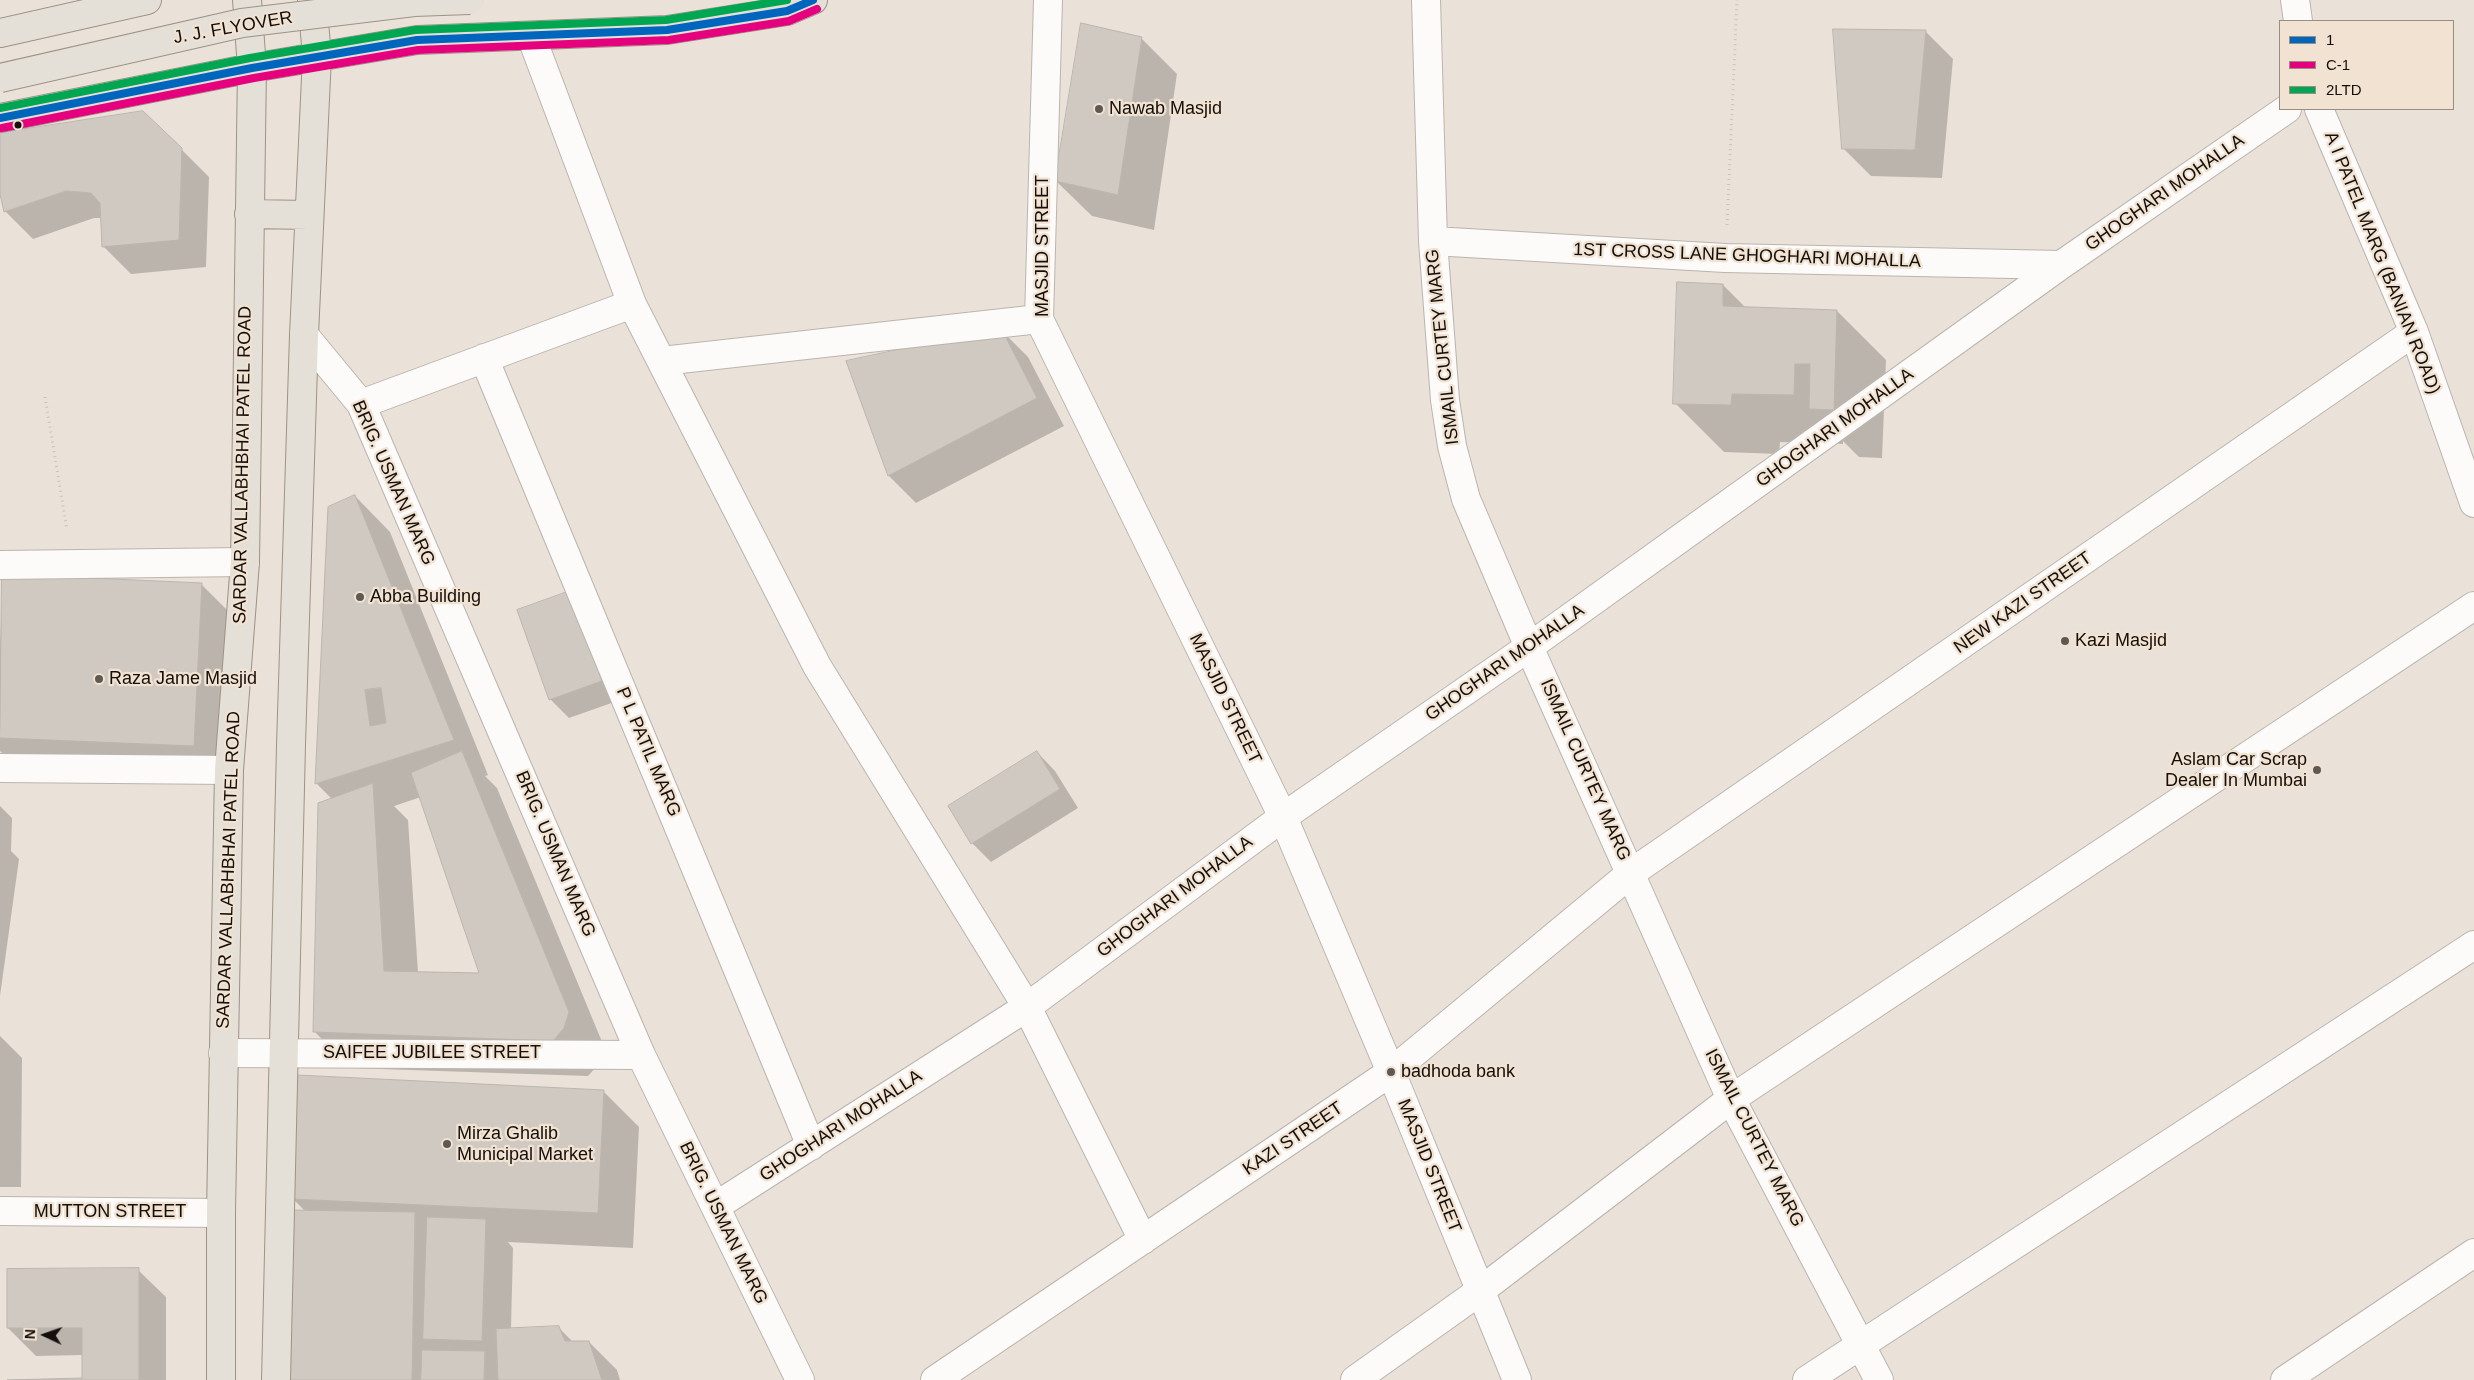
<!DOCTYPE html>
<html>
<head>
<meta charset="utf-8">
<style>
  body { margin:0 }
  #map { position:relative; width:2474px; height:1380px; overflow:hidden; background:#eae2d9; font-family:Arial,sans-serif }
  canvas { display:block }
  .legend { position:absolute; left:2279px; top:20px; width:175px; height:90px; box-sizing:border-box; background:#f1e2d2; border:1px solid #998e82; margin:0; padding:6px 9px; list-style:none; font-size:15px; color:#140f0a }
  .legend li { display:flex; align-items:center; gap:10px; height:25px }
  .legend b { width:25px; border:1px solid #998e82 }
  .north { position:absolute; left:20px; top:1310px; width:50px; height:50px; -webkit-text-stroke:4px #f1e2d2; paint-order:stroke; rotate:273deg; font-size:14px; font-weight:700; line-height:20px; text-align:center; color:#140f0a }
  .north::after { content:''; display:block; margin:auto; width:18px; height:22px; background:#140f0a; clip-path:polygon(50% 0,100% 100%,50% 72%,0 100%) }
</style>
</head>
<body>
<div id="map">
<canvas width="2474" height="1380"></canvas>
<ul class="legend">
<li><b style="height:6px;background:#0065bd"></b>1</li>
<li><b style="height:6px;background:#e5007d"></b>C-1</li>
<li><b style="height:6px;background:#00a651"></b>2LTD</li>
</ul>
<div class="north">N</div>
</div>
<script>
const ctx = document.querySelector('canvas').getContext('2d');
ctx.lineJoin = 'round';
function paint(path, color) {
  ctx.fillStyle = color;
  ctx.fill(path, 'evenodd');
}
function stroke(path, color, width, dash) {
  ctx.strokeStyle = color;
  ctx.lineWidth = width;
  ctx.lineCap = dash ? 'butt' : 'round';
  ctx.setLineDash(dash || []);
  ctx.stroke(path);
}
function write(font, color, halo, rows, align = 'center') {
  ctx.font = font + ' Arial,sans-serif';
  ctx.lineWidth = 4.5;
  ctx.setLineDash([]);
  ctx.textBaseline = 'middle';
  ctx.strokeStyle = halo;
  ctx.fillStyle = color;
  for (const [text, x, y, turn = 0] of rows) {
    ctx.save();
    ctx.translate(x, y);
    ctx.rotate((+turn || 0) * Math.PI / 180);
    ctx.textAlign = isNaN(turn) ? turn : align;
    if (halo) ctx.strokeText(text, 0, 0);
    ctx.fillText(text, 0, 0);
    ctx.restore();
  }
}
const shadow = new Path2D(`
  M1925 31 1953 59 1942 178 1871 176 1843 148Z
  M1141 38 1177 74 1154 230 1092 216 1056 181Z
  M0 135 181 149 209 177 206 267 131 274 103 246 102 218H94L33 239 5 211 0 188Z
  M1723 285 1746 308 1837 311 1886 360 1882 458 1859 457 1843 441V444L1780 442 1779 454 1724 452 1675 403Z
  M1000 329 1028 357 1064 426 916 503 889 476 847 362Z
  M355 496 390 532 488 775 485 776 497 788 605 1049 599 1064 588 1076 350 1068 315 1032 332 799 317 784 329 508ZM421 797 481 974 418 973 408 820 394 806Z
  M3 575 201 584 237 620 230 781 22 772 0 751V648Z
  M570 592 620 700 569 718 550 699Z
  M1037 752 1055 771 1078 808 991 862 972 843Z
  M0 806 12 818 11 851 19 859 0 996Z
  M0 1036 22 1058 21 1187H0Z
  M603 1091 639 1127 633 1248 508 1242 513 1248 511 1329 558 1327 573 1342H589L617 1370 620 1380H290L305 1211 292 1198Z
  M138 1270 166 1297V1380H8L84 1379V1355L36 1356 8 1328Z`);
const building = new Path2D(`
  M1081 23 1142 37 1118 195 1055 181Z
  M1833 29 1926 30 1915 150 1842 149Z
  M143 111 182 148 179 240 102 247 100 203 91 193 66 191 4 212 0 194V133Z
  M1677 282 1723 284V306L1837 310 1834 410 1809 409 1810 364H1795L1794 395 1732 394 1731 405 1673 404Z
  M1001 328 1037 398 888 476 846 361Z
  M355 495 454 740 315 784 328 507ZM381 688 386 723 370 726 365 690Z
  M2 574 202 583 194 746 0 738Z
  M570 591 602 681 549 700 517 610Z
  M462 751 569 1012 564 1028 553 1041 313 1032 318 803 373 783 384 971 479 973 411 773Z
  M1037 751 1060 789 971 844 948 806Z
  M297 1075 604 1090 598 1213 291 1199Z
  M292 1210 415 1212 412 1380H288Z
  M427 1217 486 1219 482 1341 423 1339Z
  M139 1268V1380H7L82 1378V1328H7V1269Z
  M559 1326 565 1341H589L602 1380H498L496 1329Z
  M422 1350 485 1351 484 1380H421Z`);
const path = new Path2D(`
  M1727 225 1737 0
  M45 397 67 530`);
const minor = new Path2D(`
  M1048 0 1039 319 1283 817 1391 1072 1517 1380
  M1426 0 1433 241 1445 400 1452 446 1466 499 1529 647 1731 1099 1879 1380
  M2295 0 2298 21
  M531 36 632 304 817 666 1027 1007 1143 1240
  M2319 109 2414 332 2474 503
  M1433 241 1725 258 2061 265
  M304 335 361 404 641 1055 800 1380
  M484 358 811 1146
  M662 361 1039 319
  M361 404 632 304
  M0 565 245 562
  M0 768 229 770
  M223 1053 641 1055
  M716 1206 1027 1007 1283 817 1529 647 2061 265 2287 109
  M0 1211 221 1213
  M935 1380 1391 1072 1631 873 2414 332
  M1355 1380 1480 1291 1731 1099 2474 606
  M1807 1380 2474 945
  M2285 1380 2474 1253`);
const major = new Path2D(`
  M0 33 147 0
  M0 118 252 68 417 40 667 30 787 11 813 0
  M249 214 309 215
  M221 1380V1213L229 770 245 562 252 68 247 0
  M276 1380 291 745 304 335 317 56 312 0`);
const majorBridge = new Path2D(`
  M0 78 242 23 414 2 470 0`);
const bus1 = new Path2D(`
  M0 118 252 68 417 40 667 30 787 11 813 0`);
const bus2 = new Path2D(`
  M2 128 254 78 418 50 669 40 789 21 817 9`);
const bus3 = new Path2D(`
  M0 108 250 58 415 30 666 20 787 0`);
const markers = [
  [1099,109,5,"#5f5952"],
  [18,125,4.5,"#140f0a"],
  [360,597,5,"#5f5952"],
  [2065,641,5,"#5f5952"],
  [99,679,5,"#5f5952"],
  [2317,770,5,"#5f5952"],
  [1391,1072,5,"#5f5952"],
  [447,1144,5,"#5f5952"]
];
const streetNames = [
  ["J. J. FLYOVER",233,28,-10],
  ["GHOGHARI MOHALLA",2165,193,-35],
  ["MASJID STREET",1043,246,-90],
  ["1ST CROSS LANE GHOGHARI MOHALLA",1747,256,2],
  ["A I PATEL MARG (BANIAN ROAD)",2382,263,68],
  ["ISMAIL CURTEY MARG",1443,347,-96],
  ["GHOGHARI MOHALLA",1835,428,-36],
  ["SARDAR VALLABHBHAI PATEL ROAD",243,465,-89],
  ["BRIG. USMAN MARG",393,483,66],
  ["NEW KAZI STREET",2023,603,-35],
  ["GHOGHARI MOHALLA",1505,663,-35],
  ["MASJID STREET",1225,699,64],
  ["P L PATIL MARG",648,752,67],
  ["ISMAIL CURTEY MARG",1585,770,66],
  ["BRIG. USMAN MARG",555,854,67],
  ["SARDAR VALLABHBHAI PATEL ROAD",229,870,-88],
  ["GHOGHARI MOHALLA",1175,897,-37],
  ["SAIFEE JUBILEE STREET",432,1053],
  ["GHOGHARI MOHALLA",841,1126,-33],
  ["ISMAIL CURTEY MARG",1754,1138,63],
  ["KAZI STREET",1293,1139,-34],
  ["MASJID STREET",1429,1166,68],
  ["MUTTON STREET",110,1212],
  ["BRIG. USMAN MARG",723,1223,64]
];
const poiNames = [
  ["Nawab Masjid",1109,109],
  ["Abba Building",370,597],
  ["Kazi Masjid",2075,641],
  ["Raza Jame Masjid",109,679],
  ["Aslam Car Scrap",2307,760,"right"],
  ["Dealer In Mumbai",2307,781,"right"],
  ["badhoda bank",1401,1072],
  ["Mirza Ghalib",457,1134],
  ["Municipal Market",457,1155]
];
paint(shadow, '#0003');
paint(building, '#cfc9c1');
stroke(building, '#bbb5ae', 1);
stroke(minor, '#bbb4ae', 30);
stroke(major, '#9e9284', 30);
stroke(path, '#c7c3c0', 3, [1, 4]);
stroke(minor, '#fcfbf9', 28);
stroke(major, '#e4dfd7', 28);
stroke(majorBridge, '#9e9284', 30, []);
stroke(majorBridge, '#e4dfd7', 28);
stroke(bus1, '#0065bd', 8);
stroke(bus2, '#e5007d', 8);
stroke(bus3, '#00a651', 8);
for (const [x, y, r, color] of markers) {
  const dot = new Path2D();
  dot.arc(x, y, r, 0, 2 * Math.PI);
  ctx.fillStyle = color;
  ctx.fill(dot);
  stroke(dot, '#f1e2d2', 2);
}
write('18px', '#140f0a', '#f1e2d2', streetNames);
write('18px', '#140f0a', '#f1e2d2', poiNames, 'left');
</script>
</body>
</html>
